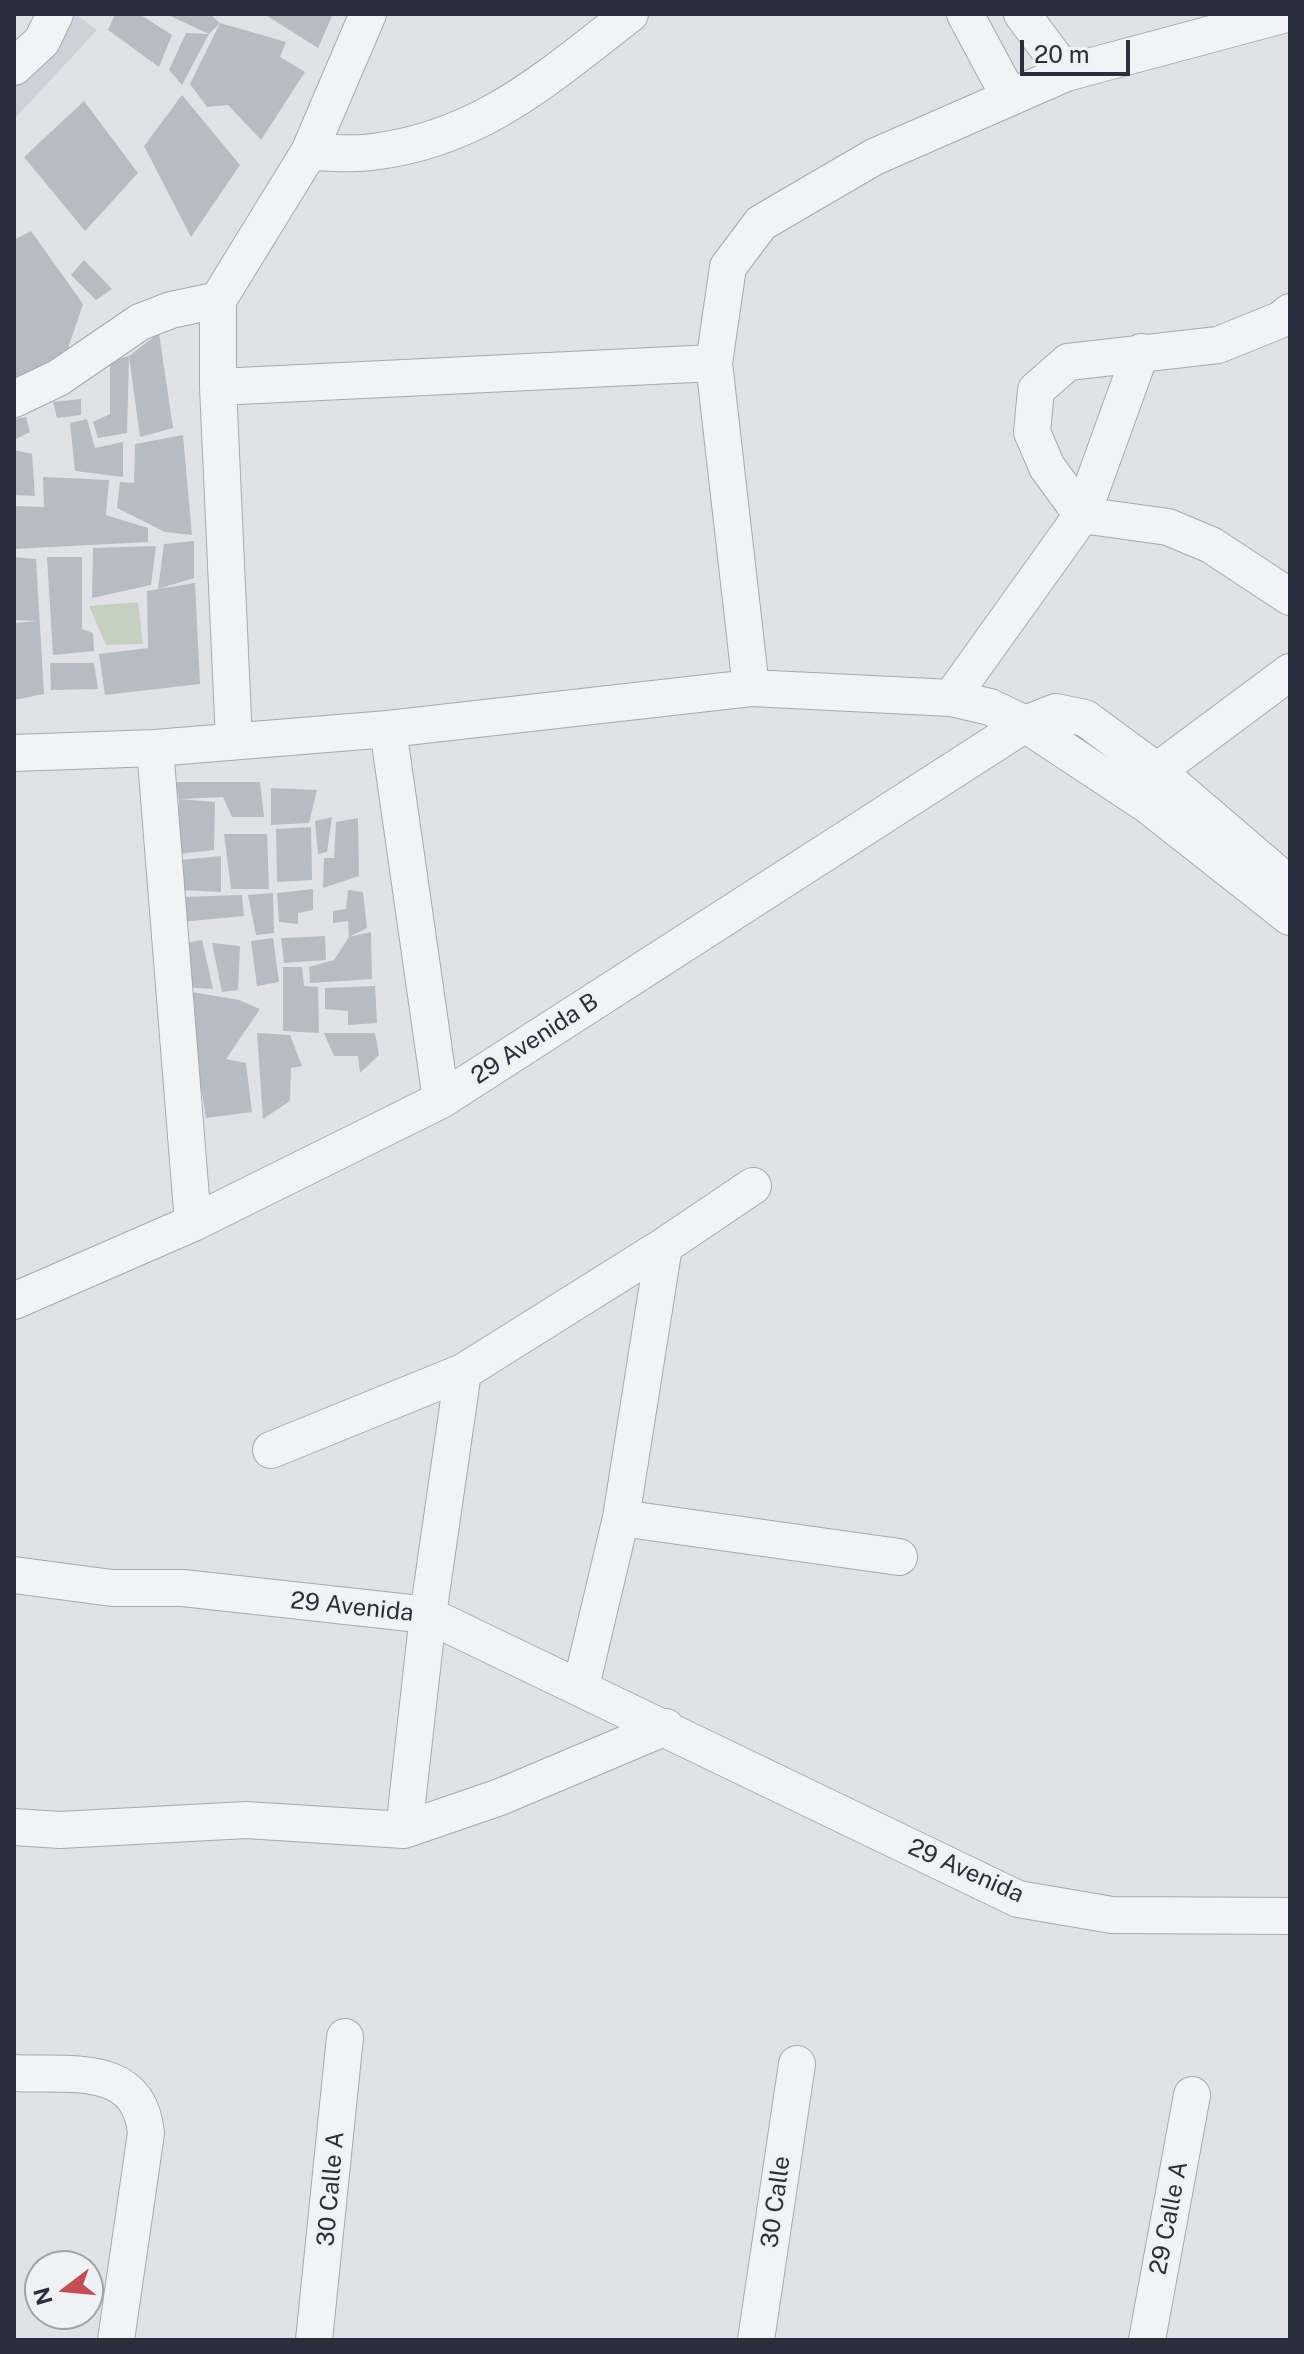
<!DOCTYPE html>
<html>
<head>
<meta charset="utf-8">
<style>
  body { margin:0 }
  #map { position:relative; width:1304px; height:2354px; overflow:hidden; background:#e0e2e7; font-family:"Public Sans",sans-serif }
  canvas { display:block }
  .frame { position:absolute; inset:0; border:16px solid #2a2f3d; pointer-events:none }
  .north { position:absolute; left:24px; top:2250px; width:80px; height:80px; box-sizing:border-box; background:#eff1f5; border:2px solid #a0a3ab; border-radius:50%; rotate:254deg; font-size:22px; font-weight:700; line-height:32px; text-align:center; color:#2a2f3d }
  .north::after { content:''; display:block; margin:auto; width:28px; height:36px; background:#c34e54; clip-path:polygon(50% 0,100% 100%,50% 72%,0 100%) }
  .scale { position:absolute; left:1020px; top:40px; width:110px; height:36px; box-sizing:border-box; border:4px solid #2a2f3d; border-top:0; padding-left:10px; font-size:24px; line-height:28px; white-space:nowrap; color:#2a2f3d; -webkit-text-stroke:6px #eff1f5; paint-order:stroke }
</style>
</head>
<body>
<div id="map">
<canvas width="1304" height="2354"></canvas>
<div class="frame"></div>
<div class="north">N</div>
<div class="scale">20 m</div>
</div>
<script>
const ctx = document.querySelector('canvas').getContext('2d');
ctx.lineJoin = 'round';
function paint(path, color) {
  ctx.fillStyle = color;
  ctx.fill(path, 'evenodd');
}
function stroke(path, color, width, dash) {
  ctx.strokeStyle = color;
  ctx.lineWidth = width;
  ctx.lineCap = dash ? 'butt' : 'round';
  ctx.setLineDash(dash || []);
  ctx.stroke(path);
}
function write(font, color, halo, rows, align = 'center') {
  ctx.font = font + ' "Public Sans",sans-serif';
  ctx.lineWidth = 6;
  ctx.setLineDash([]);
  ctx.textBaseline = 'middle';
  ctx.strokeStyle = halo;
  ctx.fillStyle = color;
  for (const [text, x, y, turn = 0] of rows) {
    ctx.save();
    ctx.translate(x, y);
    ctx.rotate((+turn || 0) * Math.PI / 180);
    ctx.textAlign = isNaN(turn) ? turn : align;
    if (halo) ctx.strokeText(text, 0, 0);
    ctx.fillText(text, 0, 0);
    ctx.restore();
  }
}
const built = new Path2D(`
  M75 14 97 30 14 119V57Z`);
const green = new Path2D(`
  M138 602 143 644 106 645 89 606Z`);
const building = new Path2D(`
  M115 14H139L172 35 159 67 108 30Z
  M166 14H210L220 23 286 42 280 57 305 72 261 140 228 105 207 107 190 84 220 23 209 34 182 85 169 70 186 33 209 34Z
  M264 14H333L318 48Z
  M182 95 240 165 191 237 144 146Z
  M84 101 138 173 85 231 24 157Z
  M31 231 83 304 58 378 14 380V240Z
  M84 260 112 289 96 300 71 275Z
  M159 333 173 428 140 437 129 356Z
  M129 356 127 433 98 438 93 422 110 414V361Z
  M81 399V415L57 418 53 402Z
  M26 417 30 432 14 440V419Z
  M87 419 95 448 123 442V477L75 471 70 423Z
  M183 435 192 535 165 532 117 508 120 482 134 483 135 444Z
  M14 450 32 454 35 496 14 495Z
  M43 477 109 480 106 515 148 528V542L14 549V506L44 507Z
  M194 541V578L158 589 195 583 200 684 105 695 99 654 148 648 147 591 158 589 164 544Z
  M156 546 151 585 92 598 93 548Z
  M14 557 36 559 44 694 14 700V623L38 621 14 620Z
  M47 557H82V629L93 633 94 651 53 655Z
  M50 663H94L98 689 51 690Z
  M174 782H260L264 817H232L223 797 179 799 215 802 214 850 179 854V799Z
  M271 788 317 790 309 823 271 825Z
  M332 817 327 852 318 854 315 821Z
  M358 818 359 876 323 888 324 858H334L336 822Z
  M311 827 312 880 277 882 276 829Z
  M224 834H267L269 889H231Z
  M221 856V892L182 890 181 860Z
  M313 889V910L298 913V924L279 922 277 893Z
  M348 890 363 892 367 928 349 937 371 932 372 979 310 983 309 967 334 960 349 937 348 921 333 923V911L346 909Z
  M273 893 274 933 256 935 248 895Z
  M242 895 244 916 181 922 179 897Z
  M325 936 326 960 284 963 281 938Z
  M273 938 279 982 257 986 251 941Z
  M202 940 213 989 183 987 184 943Z
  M212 943 240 946 238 990 222 992Z
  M283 967H302L304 986 318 987 319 1033 283 1031Z
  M375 986 377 1023 348 1025V1011L325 1009V988Z
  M186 991 239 1000 260 1009 226 1059 246 1063 252 1112 206 1118Z
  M257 1033 290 1035 302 1066 291 1068 290 1101 263 1119Z
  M324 1033H375L379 1055 360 1073 358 1056H334Z`);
const minor = new Path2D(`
  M965 14 1009 96
  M1022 14 1066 73
  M14 67 42 41 55 14
  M309 152C330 152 352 155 372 152 481 139 547 78 630 14
  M1290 312 1280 320 1218 345 1068 362 1036 390 1032 432 1047 467 1082 515 1168 527 1211 545 1290 597
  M218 387 714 363
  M14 399 58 378 140 322 171 310 218 300
  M751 688 714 363 728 267 761 223 874 157 1066 73 1286 14
  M951 698 1082 515 1141 352
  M388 729 441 1100
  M234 741 218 387V300L309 152 368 14
  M155 748 193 1223
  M14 753 155 748 388 729 751 688 951 698 990 707 1025 724 1149 806 1290 917
  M1157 771 1290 672
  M14 1301 193 1223 441 1100 1025 724 1056 712 1085 718 1157 771 1290 885
  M271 1450 463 1372 664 1246 753 1186
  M621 1518 899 1557
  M14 1575 112 1588H183L428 1615 1018 1899 1112 1915 1290 1916
  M581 1686 621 1518 664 1246
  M14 1827 60 1830 246 1820 404 1830 500 1797 666 1727
  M404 1830 428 1615 463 1372
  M14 2073C68 2076 139 2061 146 2133L116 2340
  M314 2340 345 2037
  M756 2340 797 2064
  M1147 2340 1192 2095`);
const streetNames = [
  ["29 Avenida B",535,1039,-33],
  ["29 Avenida",352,1607,6],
  ["29 Avenida",966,1871,24],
  ["30 Calle A",331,2189,-85],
  ["30 Calle",776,2202,-82],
  ["29 Calle A",1169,2218,-79]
];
paint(built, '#ced1d9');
paint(green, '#c4d1c1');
paint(building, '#b7bbc4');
stroke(minor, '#a6a9b1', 38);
stroke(minor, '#f2f3f6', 36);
write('24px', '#2a2f3d', '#eff1f5', streetNames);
</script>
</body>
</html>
